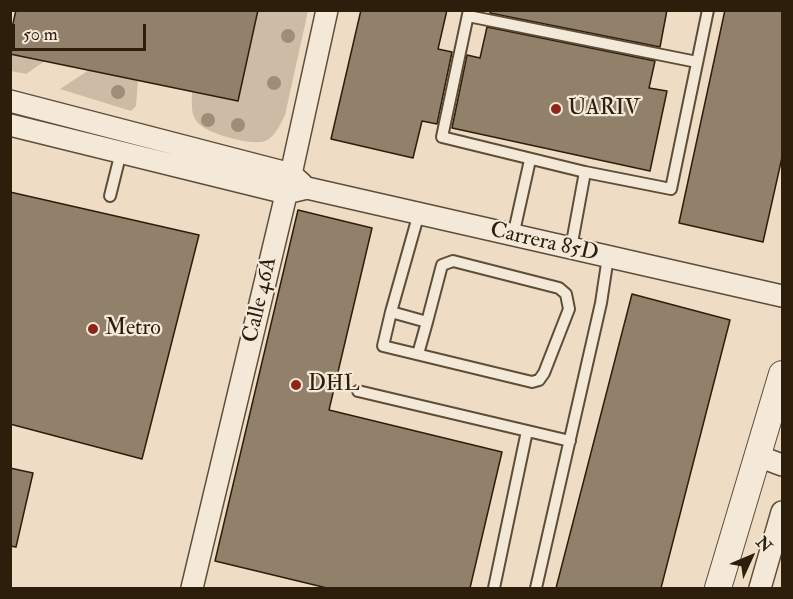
<!DOCTYPE html>
<html>
<head>
<meta charset="utf-8">
<style>
  body { margin:0 }
  #map { position:relative; width:793px; height:599px; overflow:hidden; background:#eeddc4; font-family:"IM FELL Double Pica",serif }
  canvas { display:block }
  .frame { position:absolute; inset:0; border:12px solid #2d1d0b; pointer-events:none }
  .north { position:absolute; left:721px; top:527px; width:60px; height:60px; -webkit-text-stroke:4px #f4e9d9; paint-order:stroke; rotate:46deg; font-size:16px; font-weight:700; line-height:24px; text-align:center; color:#2d1d0b }
  .north::after { content:''; display:block; margin:auto; width:21px; height:27px; background:#2d1d0b; clip-path:polygon(50% 0,100% 100%,50% 72%,0 100%) }
  .scale { position:absolute; left:12px; top:24px; width:134px; height:27px; box-sizing:border-box; border:3px solid #2d1d0b; border-top:0; padding-left:8px; font-size:18px; line-height:21px; white-space:nowrap; color:#2d1d0b; -webkit-text-stroke:4px #f4e9d9; paint-order:stroke }
</style>
</head>
<body>
<div id="map">
<canvas width="793" height="599"></canvas>
<div class="frame"></div>
<div class="north">N</div>
<div class="scale">50 m</div>
</div>
<script>
const ctx = document.querySelector('canvas').getContext('2d');
ctx.lineJoin = 'round';
function paint(path, color) {
  ctx.fillStyle = color;
  ctx.fill(path, 'evenodd');
}
function stroke(path, color, width, dash) {
  ctx.strokeStyle = color;
  ctx.lineWidth = width;
  ctx.lineCap = dash ? 'butt' : 'round';
  ctx.setLineDash(dash || []);
  ctx.stroke(path);
}
function write(font, color, halo, rows, align = 'center') {
  ctx.font = font + ' "IM FELL Double Pica",serif';
  ctx.lineWidth = 4.5;
  ctx.setLineDash([]);
  ctx.textBaseline = 'middle';
  ctx.strokeStyle = halo;
  ctx.fillStyle = color;
  for (const [text, x, y, turn = 0] of rows) {
    ctx.save();
    ctx.translate(x, y);
    ctx.rotate((+turn || 0) * Math.PI / 180);
    ctx.textAlign = isNaN(turn) ? turn : align;
    if (halo) ctx.strokeText(text, 0, 0);
    ctx.fillText(text, 0, 0);
    ctx.restore();
  }
}
const green = new Path2D(`
  M258 11H308L285 115C280 125 275 137 265 141 252 146 208 134 198 123 190 114 192 103 192 92L238 101Z
  M11 54 45 61 26 74 11 71Z
  M89 70 138 80 136 106 131 111 60 89Z`);
const building = new Path2D(`
  M16 10H258L238 101 10 54V37Z
  M361 10H447L438 49 452 52 437 124 422 121 413 158 331 139Z
  M490 10H667L660 47 490 13Z
  M725 10H783V153L763 242 679 223Z
  M487 27 655 61 649 88 667 91 650 171 452 128 467 55 480 58Z
  M10 192 199 235 142 459 10 424Z
  M298 210 372 228 329 410 502 452 470 588H327L215 561Z
  M632 294 730 320 661 588H556Z
  M10 468 33 473 16 547 10 546Z`);
const service = new Path2D(`
  M469 10 442 137 585 172 671 189 708 10
  M468 16 697 62
  M110 196 121 152
  M513 236 530 160
  M571 248 585 172
  M453 261 559 288 566 294 569 309 544 373 539 380 532 382 383 346 391 312 427 322 442 265Z
  M391 312 419 213
  M418 354 427 322
  M358 391 570 441
  M494 588 527 431
  M536 588 601 303 608 257`);
const minor = new Path2D(`
  M10 101 291 174 302 184
  M10 125 286 193 307 188 782 296
  M758 456 782 465
  M192 588 291 174 327 10
  M760 588 782 512`);
const tertiary = new Path2D(`
  M718 588 782 374`);
const trees = [
  [288,36],
  [274,83],
  [118,92],
  [208,120],
  [238,125]
];
const markers = [
  [556,109,6,"#8f2418"],
  [93,329,6,"#8f2418"],
  [296,385,6,"#8f2418"]
];
const poiNames = [
  ["UARIV",568,109],
  ["Metro",105,329],
  ["DHL",308,385]
];
const streetNames = [
  ["Carrera 85D",544,243,13],
  ["Calle 46A",261,300,-77]
];
paint(green, '#cdbca5');
paint(building, '#91816b');
stroke(building, '#2d1d0b', 1.5);
stroke(service, '#5d4d39', 14);
stroke(minor, '#5d4d39', 24);
stroke(tertiary, '#5d4d39', 28);
stroke(service, '#f4e9d9', 10);
stroke(minor, '#f4e9d9', 21);
stroke(tertiary, '#f4e9d9', 26);
ctx.fillStyle = '#9e8e78';
for (const [x, y] of trees) {
  ctx.beginPath();
  ctx.arc(x, y, 7, 0, 2 * Math.PI);
  ctx.fill();
}
for (const [x, y, r, color] of markers) {
  const dot = new Path2D();
  dot.arc(x, y, r, 0, 2 * Math.PI);
  ctx.fillStyle = color;
  ctx.fill(dot);
  stroke(dot, '#f4e9d9', 2);
}
write('22px', '#2d1d0b', '#f4e9d9', poiNames, 'left');
write('22px', '#2d1d0b', '#f4e9d9', streetNames);
</script>
</body>
</html>
